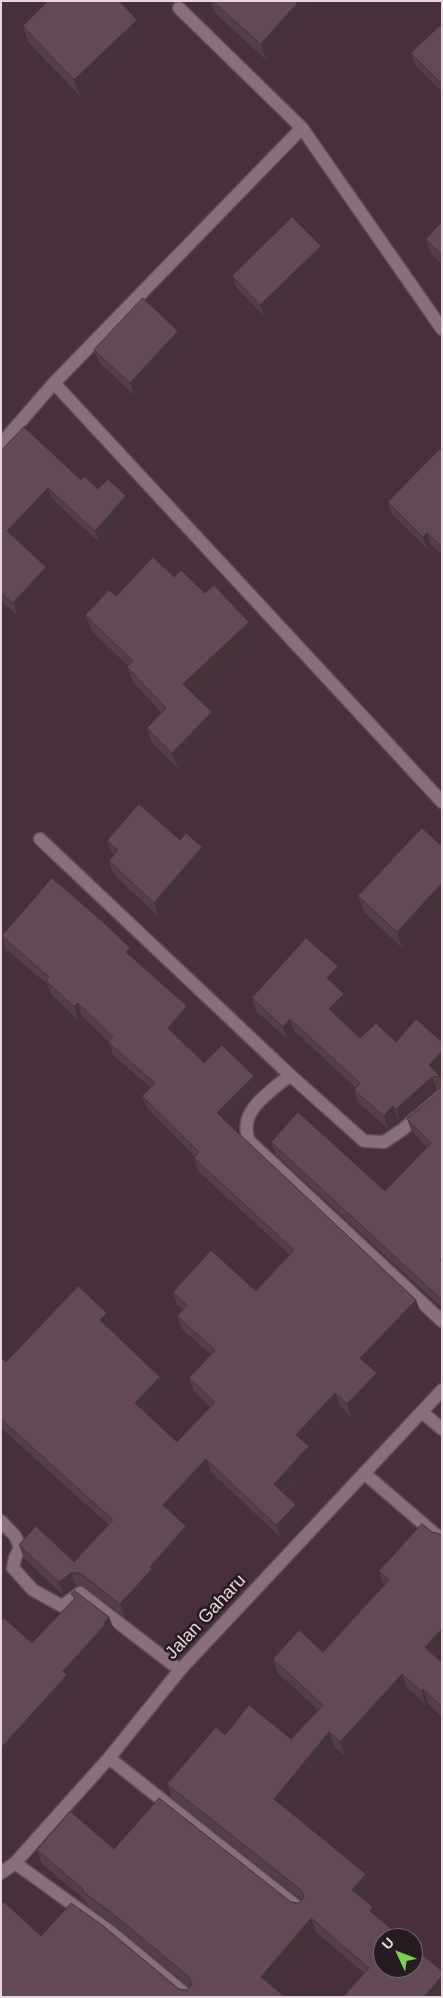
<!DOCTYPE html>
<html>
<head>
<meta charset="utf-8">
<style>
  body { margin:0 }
  #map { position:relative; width:443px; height:1998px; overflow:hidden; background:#472f3b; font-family:Arial,sans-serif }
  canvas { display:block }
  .frame { position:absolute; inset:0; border:2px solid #e6d7de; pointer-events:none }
  .north { position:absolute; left:373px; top:1928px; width:50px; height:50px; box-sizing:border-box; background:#261b20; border:1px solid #73666c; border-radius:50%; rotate:313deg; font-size:14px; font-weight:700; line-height:20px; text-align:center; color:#e6d7de }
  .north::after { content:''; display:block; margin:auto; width:18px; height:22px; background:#7ad156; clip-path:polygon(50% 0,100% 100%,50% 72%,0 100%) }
</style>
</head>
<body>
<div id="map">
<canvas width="443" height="1998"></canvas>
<div class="frame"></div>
<div class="north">U</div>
</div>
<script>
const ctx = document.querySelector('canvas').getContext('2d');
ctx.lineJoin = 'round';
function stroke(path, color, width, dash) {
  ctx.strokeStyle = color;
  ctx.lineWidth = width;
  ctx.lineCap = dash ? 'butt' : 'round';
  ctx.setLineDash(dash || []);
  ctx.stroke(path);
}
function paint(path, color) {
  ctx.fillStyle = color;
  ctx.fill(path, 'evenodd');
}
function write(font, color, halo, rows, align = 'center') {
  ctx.font = font + ' Arial,sans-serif';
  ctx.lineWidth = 5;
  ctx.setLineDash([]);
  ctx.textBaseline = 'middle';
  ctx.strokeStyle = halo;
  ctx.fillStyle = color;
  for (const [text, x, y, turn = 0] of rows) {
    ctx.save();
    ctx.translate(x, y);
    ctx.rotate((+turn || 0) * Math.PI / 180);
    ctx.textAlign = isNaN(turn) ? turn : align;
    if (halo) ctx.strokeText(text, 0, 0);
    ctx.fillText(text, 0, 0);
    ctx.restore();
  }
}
const minor = new Path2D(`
  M179 8 302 128 442 329
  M54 383 442 802
  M1 444 54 383 302 128
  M40 839 290 1075 364 1141 384 1142 402 1130 442 1096
  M290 1075C269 1093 237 1111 249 1141L442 1321
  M422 1412 442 1429
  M364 1473 442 1540
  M1 1521 15 1536 20 1547 15 1558 13 1568 33 1590 62 1606 80 1593 180 1670
  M109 1758 301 1910
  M15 1863 112 1933 189 1997
  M1 1873 15 1863 109 1758 180 1670 442 1390`);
const wall = new Path2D(`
  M211 1H319L266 60 215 13Z
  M137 20 142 36 80 96 28 42 23 26Z
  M442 24V92L416 66 411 53Z
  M442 222V264L431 254 426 239Z
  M321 246 325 258 265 317 237 288 232 276Z
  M183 343 134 395 99 362 94 350Z
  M1 451 81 480 98 489 131 508 99 542 52 499 15 539 46 567 50 579 17 615 1 601Z
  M442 451V555L431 545 427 549 392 514 388 502Z
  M174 577 205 593 249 622 254 637 194 695 217 727 178 768 152 743 147 728 162 713 133 682 127 667 128 666 91 630 85 615 116 596Z
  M180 840 207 860 158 916 113 874 109 861 114 855 112 853 107 841Z
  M442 846V906L402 948 364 912 358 896Z
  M2 936 135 960 187 1006 192 1019 176 1036 204 1063 259 1089 226 1122 416 1300 421 1313 369 1366 377 1373 381 1386 351 1417 340 1406 305 1443 309 1446 314 1459 283 1493 296 1505 300 1518 281 1538 211 1472 172 1514 186 1526 191 1539 156 1579 157 1582 125 1617 84 1586H76L63 1595 24 1558 19 1545 74 1562 109 1525 1 1428V1358L6 1362 111 1326 109 1329 165 1390 144 1412 177 1442 210 1407 194 1391 189 1378 211 1355 182 1329 177 1316 183 1310 177 1305 173 1292 256 1291 289 1254 198 1171 194 1158 195 1157 147 1108 142 1096 150 1087 113 1055 109 1042 82 1016 78 1020 51 994 47 984 6 949Z
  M338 966 342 978 335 986 344 994 348 1006 338 1017 360 1038 396 1042H442V1068L437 1073 440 1076 442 1081V1089L437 1090 400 1121 398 1118 388 1129 358 1102 354 1090 356 1088 294 1031 287 1039 256 1011 252 998Z
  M442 1090V1308L276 1155 271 1142 385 1191 427 1147 412 1132 407 1119Z
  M432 1532 442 1535V1649L435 1656 442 1663V1717L428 1703 426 1705 407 1688 345 1756 334 1746 284 1807 366 1874 371 1888 362 1898 373 1907 376 1916 442 1996 441 1997H343L364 1973 316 1932 271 1985 285 1997H1L41 1936 179 1989 187 1990 190 1987 117 1927 87 1905 85 1900 42 1864 37 1850 114 1849 291 1902 299 1903 302 1900 172 1798 167 1784 225 1735 291 1739 318 1710 278 1673 273 1659 323 1652 384 1585 379 1571Z`);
const shadedWall = new Path2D(`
  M299 1H319L266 60 261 44Z
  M137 20 142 36 80 96 74 80Z
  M321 246 325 258 265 317 260 305Z
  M178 331 183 343 134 395 130 383Z
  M48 488 52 499 11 543 7 531Z
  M126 496 131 508 99 542 95 531Z
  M427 533 431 545 427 549 423 537Z
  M46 567 50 579 17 615 13 603Z
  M249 622 254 637 189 700 183 684Z
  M212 712 217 727 178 768 172 753Z
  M202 847 207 860 158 916 154 903Z
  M442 883V906L402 948 397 932Z
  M130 948 135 961 126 952Z
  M338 966 342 978 331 990 327 978Z
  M344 994 348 1006 334 1021 329 1009Z
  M78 1003 82 1016 78 1020 74 1007Z
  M187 1006 192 1019 173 1041 168 1028Z
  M290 1019 294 1031 287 1039 283 1027Z
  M442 1051V1068L433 1078 429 1065Z
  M254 1076 259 1089 222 1126 217 1113Z
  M432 1077 437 1090 400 1121 396 1109Z
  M393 1106 398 1118 388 1129 384 1116Z
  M416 1300 421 1313 365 1371 360 1358Z
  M107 1313 111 1326 105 1333 100 1320Z
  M377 1373 381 1386 351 1417 347 1404Z
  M160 1377 165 1390 140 1416 135 1403Z
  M335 1393 340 1406 301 1448 296 1435Z
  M309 1446 314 1459 278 1497 274 1484Z
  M206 1459 211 1472 168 1518 163 1505Z
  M296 1505 300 1518 281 1538 276 1525Z
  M186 1526 191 1539 156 1579 157 1582 125 1617 120 1604 150 1567Z
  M71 1573 76 1586 63 1595 59 1582Z
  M109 1617 114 1629 110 1634 111 1637 69 1681 71 1687 1 1765V1748L63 1671Z
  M442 1629V1649L430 1661 425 1647Z
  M402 1674 407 1688 345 1756 340 1742Z
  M423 1689 428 1703 426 1705 421 1691Z
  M329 1732 334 1746 279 1813 274 1799Z
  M366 1874 371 1888 357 1904 352 1890Z
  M373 1907 378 1921 370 1911Z
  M311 1918 316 1932 266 1991 261 1977Z
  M442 1976V1996L441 1997H424Z`);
const building = new Path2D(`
  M48 1H119L137 20 74 80 23 26Z
  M213 1H299L261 44Z
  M442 24V84L411 53Z
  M292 217 321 246 260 305 232 276Z
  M442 222V255L426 239Z
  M143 298 178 331 130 383 94 350Z
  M24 427 81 480 84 476 98 489 108 479 126 496 95 531 48 488 7 531 46 567 13 603 1 593V451Z
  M440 449 442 451V547L427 533 423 537 388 502Z
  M153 557 174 577 181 570 205 593 214 585 249 622 183 684 212 712 172 753 147 728 166 708 127 667 133 661 85 615 109 590 116 596Z
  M139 804 180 840 186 833 202 847 154 903 109 861 118 850 107 841Z
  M422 828 442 846V883L397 932 358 896Z
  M52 878 102 921 130 948 126 952 187 1006 168 1028 204 1063 222 1045 254 1076 217 1113 416 1300 360 1358 377 1373 347 1404 335 1393 296 1435 309 1446 274 1484 296 1505 276 1525 206 1459 163 1505 186 1526 150 1567 152 1569 120 1604 80 1573H71L59 1582 19 1545 36 1526 74 1562 113 1520 1 1419V1358L6 1362 78 1286 107 1313 100 1320 160 1377 135 1403 177 1442 215 1402 189 1378 215 1350 177 1316 187 1305 173 1292 211 1250 256 1291 294 1250 194 1158 199 1152 142 1096 155 1083 108 1042 113 1037 78 1003 74 1007 46 981 49 977 2 936Z
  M306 938 338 966 327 978 344 994 329 1009 360 1038 376 1023 396 1042 416 1019 442 1042V1051L429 1065 440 1076 432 1077 396 1109 393 1106 384 1116 354 1090 360 1083 290 1019 283 1027 252 998Z
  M442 1090V1258L440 1260 442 1261V1300L271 1142 298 1112 385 1191 431 1143 407 1119Z
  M422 1524 432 1532 440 1534 442 1535V1629L425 1647 442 1663V1707L423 1689 421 1691 402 1674 340 1742 329 1732 274 1799 366 1874 352 1890 373 1907 370 1911 402 1938H383V1968H413V1947L442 1971V1976L424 1997H343L369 1968 311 1918 261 1977 285 1997H1V1904L4 1902 41 1936 71 1903 102 1925 179 1989 187 1990 192 1984 189 1977 112 1913 82 1891 83 1889 37 1850 70 1811 114 1849 159 1798 291 1902 299 1903 304 1897 301 1890 167 1784 216 1727 225 1735 249 1705 291 1739 323 1705 273 1659 299 1630 323 1652 389 1580 379 1571Z
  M75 1591 109 1617 104 1623 106 1624 63 1671 67 1675 1 1748V1621L4 1618 32 1643 75 1598 71 1594Z`);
const streetNames = [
  ["Jalan Gaharu",206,1617,-47]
];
stroke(minor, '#604d57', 15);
stroke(minor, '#896e7b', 12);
paint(wall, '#543f49');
paint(shadedWall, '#45333c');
paint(building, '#624955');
stroke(building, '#45333c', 1);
write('18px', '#e6d7de', '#261b20', streetNames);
</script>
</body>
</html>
